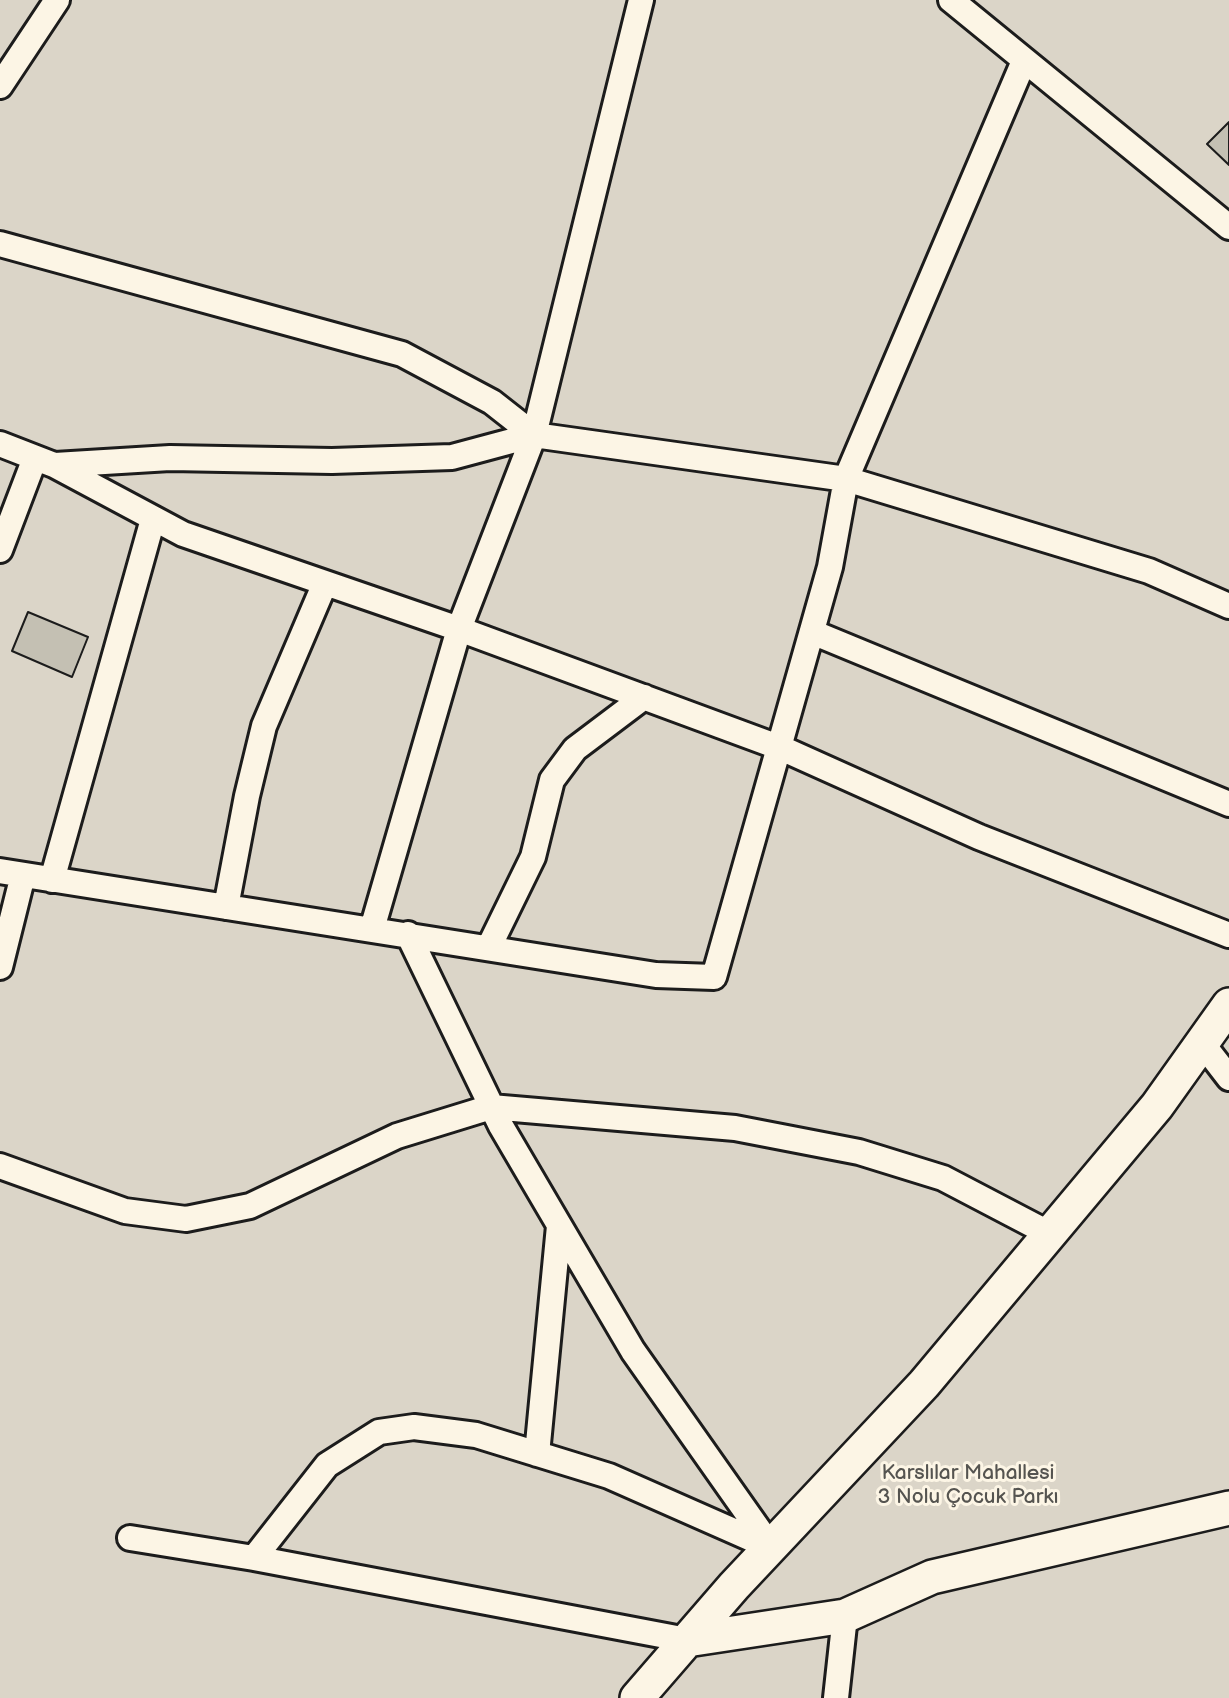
<!DOCTYPE html>
<html>
<head>
<meta charset="utf-8">
<style>
  body { margin:0 }
  canvas { display:block; background:#fcf5e5 }
</style>
</head>
<body>
<canvas width="1229" height="1698"></canvas>
<script>
const ctx = document.querySelector('canvas').getContext('2d');
ctx.lineJoin = 'round';
function paint(path, color) {
  ctx.fillStyle = color;
  ctx.fill(path, 'evenodd');
}
function stroke(path, color, width, dash) {
  ctx.strokeStyle = color;
  ctx.lineWidth = width;
  ctx.lineCap = dash ? 'butt' : 'round';
  ctx.setLineDash(dash || []);
  ctx.stroke(path);
}
function write(font, color, halo, rows, align = 'center') {
  ctx.font = font + ' "Balsamiq Sans",sans-serif';
  ctx.lineWidth = 6;
  ctx.setLineDash([]);
  ctx.textBaseline = 'middle';
  ctx.strokeStyle = halo;
  ctx.fillStyle = color;
  for (const [text, x, y, turn = 0] of rows) {
    ctx.save();
    ctx.translate(x, y);
    ctx.rotate((+turn || 0) * Math.PI / 180);
    ctx.textAlign = isNaN(turn) ? turn : align;
    if (halo) ctx.strokeText(text, 0, 0);
    ctx.fillText(text, 0, 0);
    ctx.restore();
  }
}
const green = new Path2D(`
  M0 0H1229V1698H0Z`);
const building = new Path2D(`
  M1229 122V165L1207 144Z
  M28 612 88 637 72 677 12 651Z`);
const street = new Path2D(`
  M951 0 1229 227
  M0 86 57 0
  M0 244 402 354 492 402 534 435
  M0 444 54 465 183 534 459 629 781 748 979 837 1229 935
  M55 465 170 458 332 461 452 457 534 435 846 479 1149 571 1229 606
  M0 550 35 458
  M812 632 1229 804
  M0 871 656 975 714 977 830 567 846 479 1024 61
  M52 880 153 519
  M226 907 247 796 264 726 325 583
  M372 929 459 629 534 435 641 0
  M408 934 501 1126 633 1351 771 1547
  M489 947 533 857 552 780 575 749 644 697
  M0 967 23 875
  M1202 1043 1229 1078
  M0 1166 125 1211 186 1219 250 1206 397 1136 491 1107 735 1128 859 1152 943 1178 1050 1234
  M537 1454 559 1226
  M130 1538 254 1558 687 1640
  M254 1558 327 1465 379 1432 414 1427 476 1435 609 1476 770 1547
  M836 1698 845 1616`);
const secondary = new Path2D(`
  M687 1640 845 1616 932 1577 1229 1508
  M637 1698 734 1586 924 1384 1157 1106 1229 1005`);
const parkNames = [
  ["Karslılar Mahallesi",968,1474],
  ["3 Nolu Çocuk Parkı",968,1498]
];
paint(green, '#dbd5c8');
paint(building, '#c4c0b3');
stroke(building, '#1c1c1c', 2);
stroke(street, '#1c1c1c', 30);
stroke(secondary, '#1c1c1c', 38);
stroke(street, '#fcf5e5', 24);
stroke(secondary, '#fcf5e5', 33);
write('21px', '#555450', '#fcf5e5', parkNames);
</script>
</body>
</html>
